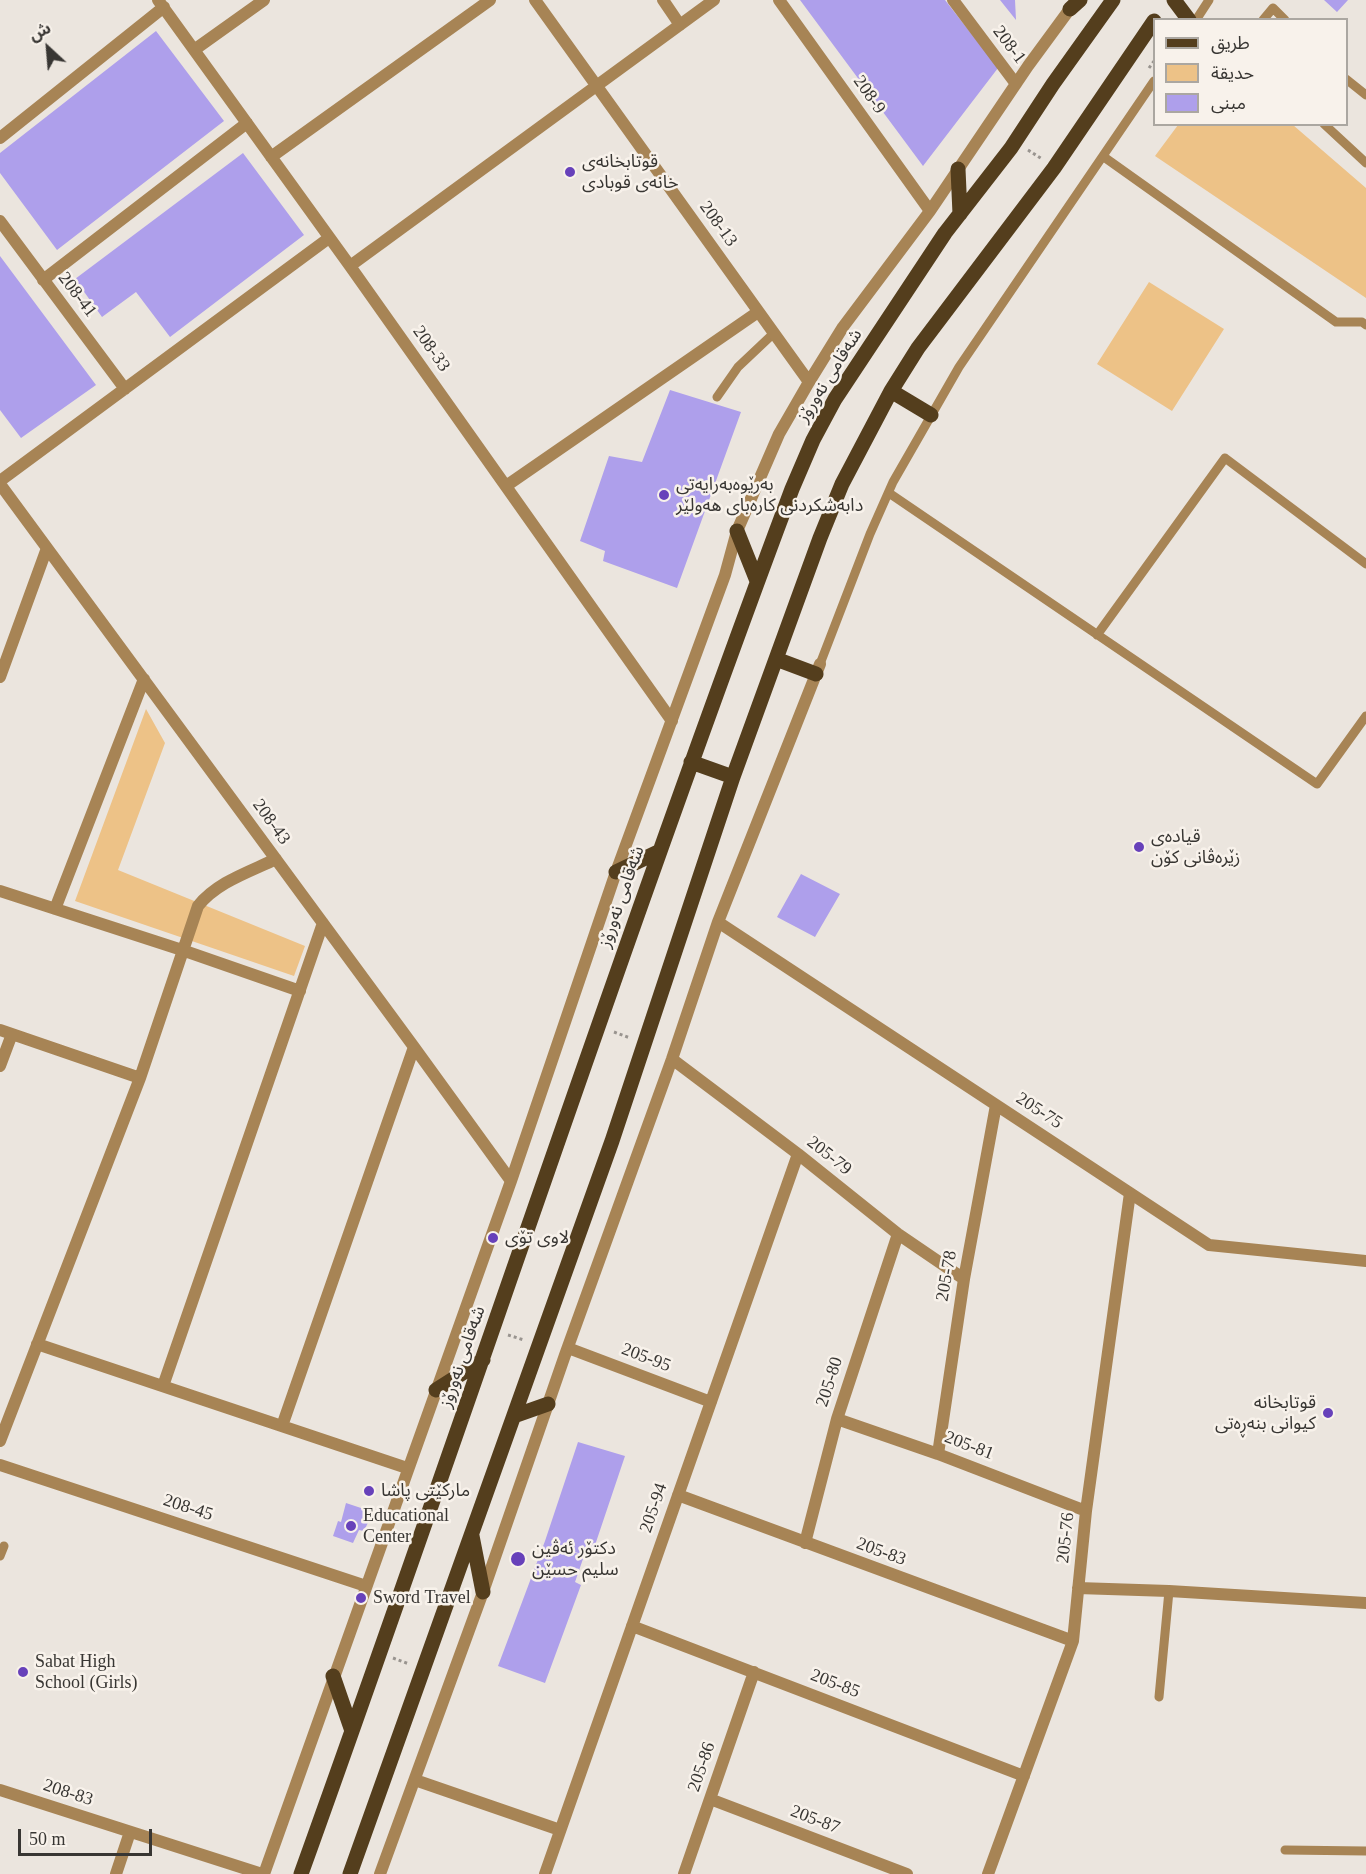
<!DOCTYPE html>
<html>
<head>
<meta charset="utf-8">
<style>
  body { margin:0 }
  #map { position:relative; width:1366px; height:1874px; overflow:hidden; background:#ebe5de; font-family:"Times New Roman","Noto Sans Arabic",serif }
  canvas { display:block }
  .legend { position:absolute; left:1153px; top:18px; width:195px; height:108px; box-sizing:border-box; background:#f8f2eb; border:2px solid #aba7a1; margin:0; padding:8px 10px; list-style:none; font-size:18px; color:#383633 }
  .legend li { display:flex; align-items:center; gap:12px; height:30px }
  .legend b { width:30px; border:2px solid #aba7a1 }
  .north { position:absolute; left:18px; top:18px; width:60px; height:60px; -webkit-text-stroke:4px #f8f2eb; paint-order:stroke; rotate:334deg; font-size:16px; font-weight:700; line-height:24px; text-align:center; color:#383633 }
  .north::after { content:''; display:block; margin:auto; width:21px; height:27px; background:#383633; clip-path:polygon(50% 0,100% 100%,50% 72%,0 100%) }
  .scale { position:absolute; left:18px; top:1829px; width:134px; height:27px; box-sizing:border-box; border:3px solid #383633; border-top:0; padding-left:8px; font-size:18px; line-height:21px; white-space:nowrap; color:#383633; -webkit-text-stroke:4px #f8f2eb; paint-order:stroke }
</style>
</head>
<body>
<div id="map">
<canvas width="1366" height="1874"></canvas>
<ul class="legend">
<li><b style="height:8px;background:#543e1d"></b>طريق</li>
<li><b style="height:16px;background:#edc287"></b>حديقة</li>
<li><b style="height:16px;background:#ae9feb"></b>مبنى</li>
</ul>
<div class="north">ش</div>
<div class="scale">50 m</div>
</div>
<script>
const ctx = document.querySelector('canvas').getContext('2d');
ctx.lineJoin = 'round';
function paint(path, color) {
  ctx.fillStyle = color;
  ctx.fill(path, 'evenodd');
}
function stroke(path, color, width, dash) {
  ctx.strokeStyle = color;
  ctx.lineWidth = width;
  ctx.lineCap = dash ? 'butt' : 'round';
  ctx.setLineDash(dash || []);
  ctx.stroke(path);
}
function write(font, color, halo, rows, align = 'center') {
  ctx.font = font + ' "Times New Roman","Noto Sans Arabic",serif';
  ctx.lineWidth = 5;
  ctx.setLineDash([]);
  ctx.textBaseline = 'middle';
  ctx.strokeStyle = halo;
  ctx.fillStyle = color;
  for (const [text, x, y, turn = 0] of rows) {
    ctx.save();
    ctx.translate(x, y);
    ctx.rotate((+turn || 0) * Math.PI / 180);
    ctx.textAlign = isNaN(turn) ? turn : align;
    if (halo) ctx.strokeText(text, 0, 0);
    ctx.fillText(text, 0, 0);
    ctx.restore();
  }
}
const green = new Path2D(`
  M1178 125H1293L1366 188V298L1155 156Z
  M1149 282 1224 329 1172 411 1097 364Z
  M146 709 165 743 118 870 305 946 294 976 75 901Z`);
const building = new Path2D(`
  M800 0H945L998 68 923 166Z
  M1000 0H1015L1016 20Z
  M1324 0H1348L1337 12Z
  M156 31 224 121 57 250 0 173V153Z
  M243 153 304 235 170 337 136 292 102 317 75 279Z
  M0 256 96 385 21 438 0 410Z
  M670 390 741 412 677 588 603 561 605 551 580 541 609 456 642 462Z
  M801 874 840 894 815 937 777 917Z
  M578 1442 625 1456 591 1557 562 1548 584 1556 575 1582 581 1585 545 1683 498 1666 545 1541Z
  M346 1503 373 1512 364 1531 359 1530 353 1543 333 1536 338 1521 341 1522Z`);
const path = new Path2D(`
  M1149 68 1154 61
  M1028 150 1042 159
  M614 1032 630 1038
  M508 1335 524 1340
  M393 1658 409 1664`);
const lane = new Path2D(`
  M1196 20 1209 0
  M1263 20 1273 8 1285 20
  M1346 79 1366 95
  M1324 124 1366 163
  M1104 157 1336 322H1362L1366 325
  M717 397 738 367 774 333
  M889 493 1317 784 1366 716
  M1097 635 1225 458 1366 564
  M820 664 870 534 893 482 959 367 1154 81
  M0 1556 4 1546
  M1159 1697 1169 1591
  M1285 1850 1366 1851`);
const street = new Path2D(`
  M158 0 350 266 672 721
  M535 0 809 382
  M663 0 680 25
  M779 0 930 211
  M953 0 1016 84
  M194 50 264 0
  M0 138 164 7
  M271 157 490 0
  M0 221 125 389
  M350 266 714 0
  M43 280 247 123
  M0 481 329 238
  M0 484 414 1047 511 1181
  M506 486 758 312
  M0 677 47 548
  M0 891 182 950 300 991
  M55 909 144 679
  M718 922 1209 1245 1366 1261
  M0 1030 140 1078
  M672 1059 798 1154 898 1234 964 1279
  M0 1066 12 1034
  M37 1344 407 1468
  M568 1348 711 1402
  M163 1386 323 923
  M837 1419 938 1454 1086 1511
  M282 1426 414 1047
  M0 1441 140 1078 198 906C217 882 249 872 276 859
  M938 1454 964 1279 996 1105
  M0 1465 366 1586
  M678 1495 1073 1641
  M805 1543 837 1419 898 1234
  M1078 1588 1169 1591 1366 1603
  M632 1626 1024 1776
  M415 1780 560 1830
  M0 1790 262 1874
  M710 1799 907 1874
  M116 1874 130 1832
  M264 1874 511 1181 616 872 725 575 737 531 779 434 809 382 843 327 930 211 1028 66 1075 2
  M380 1874 483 1592 565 1355 672 1059 718 922 820 664
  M545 1874 798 1154
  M684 1874 754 1672
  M988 1874 1073 1641 1086 1511 1130 1193`);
const primary = new Path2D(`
  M1174 0 1189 20
  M1070 9 1080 0
  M958 169 960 214
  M891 391 931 415
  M737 531 757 581
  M776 659 816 674
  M691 762 733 777
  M616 872 658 852
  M436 1390 483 1360
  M514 1416 548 1404
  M472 1536 483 1592
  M333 1676 352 1731
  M301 1874C467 1413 620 948 792 489L813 440 835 399 945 233 1011 148 1053 84 1113 0
  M350 1874 612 1141 733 777 820 538 842 484 891 391 918 348 1054 168 1154 21`);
const markers = [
  [570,172,6,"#6741ba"],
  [664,495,6,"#6741ba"],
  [1139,847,6,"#6741ba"],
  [493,1238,6,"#6741ba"],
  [1328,1413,6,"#6741ba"],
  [369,1491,6,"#6741ba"],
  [351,1526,6,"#6741ba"],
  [518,1559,8,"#6741ba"],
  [361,1598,6,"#6741ba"],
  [23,1672,6,"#6741ba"]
];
const streetNames = [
  ["208-1",1009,45,53],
  ["208-9",869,95,55],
  ["208-13",718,224,54],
  ["208-41",77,295,53],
  ["208-33",431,349,55],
  ["شەقامی نەورۆز",830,376,-58],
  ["208-43",271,822,54],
  ["شەقامی نەورۆز",622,897,-71],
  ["205-75",1039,1111,33],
  ["205-79",829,1156,38],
  ["205-78",947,1276,-80],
  ["شەقامی نەورۆز",463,1357,-71],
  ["205-95",646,1358,21],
  ["205-80",830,1382,-72],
  ["205-81",969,1446,21],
  ["208-45",188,1508,18],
  ["205-94",654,1508,-71],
  ["205-76",1066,1538,-84],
  ["205-83",881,1552,20],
  ["205-85",835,1684,21],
  ["205-86",702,1767,-71],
  ["208-83",68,1793,18],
  ["205-87",815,1820,21]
];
const poiNames = [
  ["قوتابخانەی",582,162],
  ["خانەی قوبادی",582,183],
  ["بەرێوەبەرایەتی",676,485],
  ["دابەشکردنی کارەبای هەولێر",676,506],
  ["قیادەی",1151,837],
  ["زێرەڤانی کۆن",1151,858],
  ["لاوی تۆی",505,1238],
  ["قوتابخانە",1316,1403,"right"],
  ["کیوانی بنەڕەتی",1316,1424,"right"],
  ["مارکێتی پاشا",381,1491],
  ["Educational",363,1516],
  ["Center",363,1537],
  ["دکتۆر ئەڤین",532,1549],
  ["سلیم حسێن",532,1570],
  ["Sword Travel",373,1598],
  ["Sabat High",35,1662],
  ["School (Girls)",35,1683]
];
paint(green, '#edc287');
paint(building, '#ae9feb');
stroke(path, '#99948f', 3, [3, 3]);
stroke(lane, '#a78455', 9);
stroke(street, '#a78455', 12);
stroke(primary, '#543e1d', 15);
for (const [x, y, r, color] of markers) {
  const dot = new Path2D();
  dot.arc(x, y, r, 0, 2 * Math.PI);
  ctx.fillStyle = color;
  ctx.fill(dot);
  stroke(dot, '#f8f2eb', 2);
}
write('18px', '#383633', '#f8f2eb', streetNames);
write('18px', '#383633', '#f8f2eb', poiNames, 'left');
</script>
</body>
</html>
